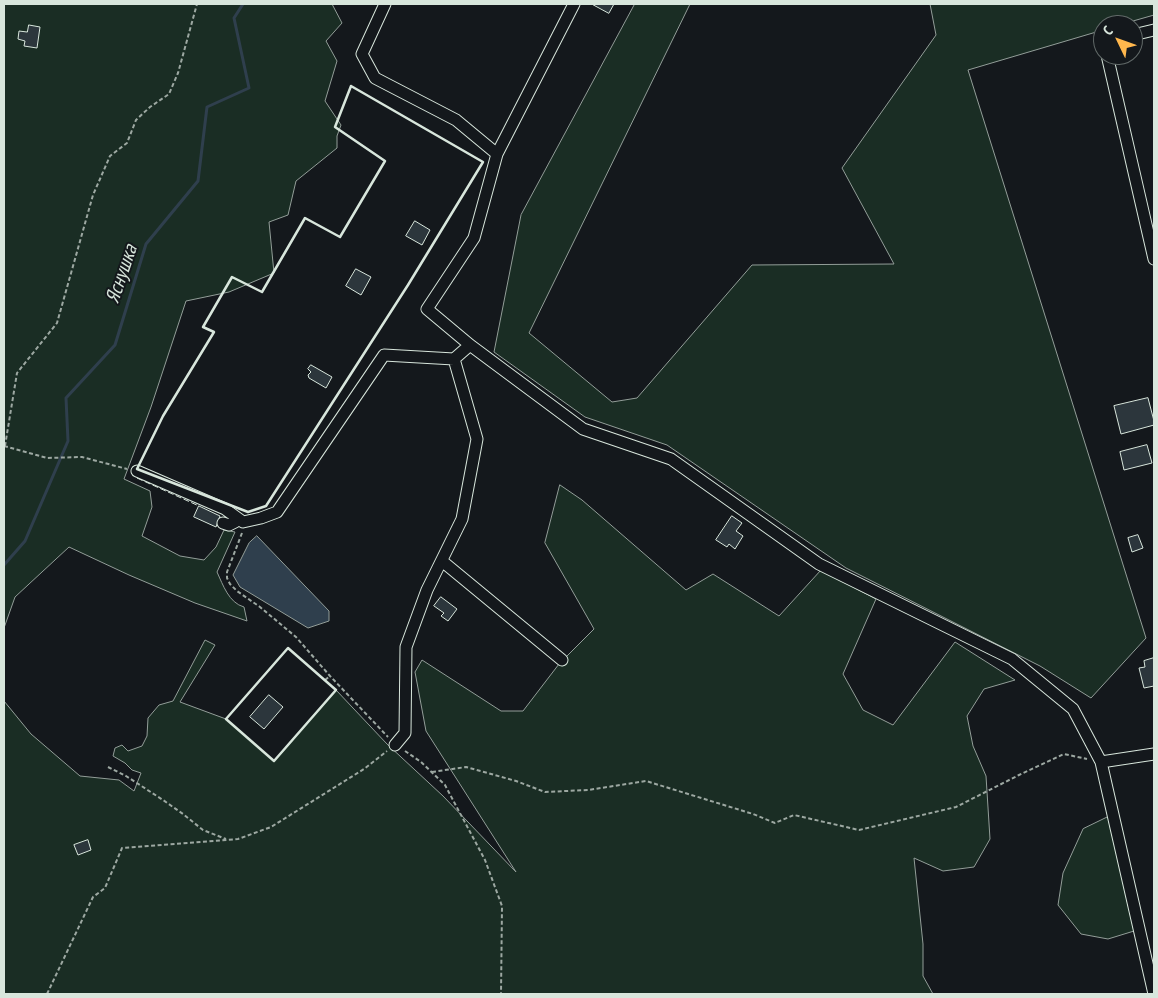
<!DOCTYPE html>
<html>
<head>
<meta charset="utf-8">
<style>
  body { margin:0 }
  #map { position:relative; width:1158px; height:998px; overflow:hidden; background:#14181c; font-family:"PT Sans Narrow",sans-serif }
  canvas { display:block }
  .frame { position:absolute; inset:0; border:5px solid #d8e6dc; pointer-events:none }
  .north { position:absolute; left:1093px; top:15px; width:50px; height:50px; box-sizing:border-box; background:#14181c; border:1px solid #626a69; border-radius:50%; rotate:312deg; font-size:14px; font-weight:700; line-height:20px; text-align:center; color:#d8e6dc }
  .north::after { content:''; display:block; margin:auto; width:18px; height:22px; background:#ffb74d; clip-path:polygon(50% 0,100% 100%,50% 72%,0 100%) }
</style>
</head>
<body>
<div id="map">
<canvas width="1158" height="998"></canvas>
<div class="frame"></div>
<div class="north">С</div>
</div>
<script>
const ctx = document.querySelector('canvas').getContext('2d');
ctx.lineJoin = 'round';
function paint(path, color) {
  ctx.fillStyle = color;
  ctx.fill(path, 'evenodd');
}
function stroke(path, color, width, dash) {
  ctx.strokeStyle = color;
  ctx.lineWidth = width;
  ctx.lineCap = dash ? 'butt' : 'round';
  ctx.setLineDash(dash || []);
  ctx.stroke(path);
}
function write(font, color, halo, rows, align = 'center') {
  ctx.font = font + ' "PT Sans Narrow",sans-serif';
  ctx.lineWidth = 4;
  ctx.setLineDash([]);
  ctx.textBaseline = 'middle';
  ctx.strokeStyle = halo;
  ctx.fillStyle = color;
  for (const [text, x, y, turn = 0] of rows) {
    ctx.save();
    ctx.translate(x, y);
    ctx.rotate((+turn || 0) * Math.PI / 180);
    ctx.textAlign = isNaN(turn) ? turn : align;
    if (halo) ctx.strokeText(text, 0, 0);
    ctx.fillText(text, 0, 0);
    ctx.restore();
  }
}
const green = new Path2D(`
  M4 4H332L342 23 326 41 337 61 325 101 341 125 337 136V148L296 181 288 215 269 222 274 273 229 292 186 301 151 407 124 479 150 491 152 507 142 536 180 556 204 560 216 547 224 530 235 532 217 572C223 585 229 603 244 607L247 621 195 603 129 575 69 547 15 597 4 628Z
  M635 4H690L529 333 612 402 637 398 752 265 894 264 842 168 936 35 930 4H1154V15L1119 25H1103V30L968 70 1146 638 1091 698 1040 666 846 568 667 445 585 417 494 352 521 215Z
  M560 485 582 500 686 590 713 574 779 616 821 570 876 599 843 674 863 710 893 725 955 642 1015 680 984 689 967 716 973 746 986 776 990 839 974 867 943 871 914 858 923 944V976L933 994H4V701L31 734 80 776 119 780 134 791 141 773 132 770 125 763 113 756 115 748 122 745 128 751 142 746 147 736 148 718 159 705 173 701 205 640 215 645 180 702 226 719 274 761 336 690 387 744 443 796 516 872 426 731 415 672 422 660 501 711H523L559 664 594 629 545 543Z
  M1108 817 1134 931 1108 939 1081 934 1058 905 1063 873 1083 829Z`);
const water = new Path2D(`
  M257 536 329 611V621L308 628 240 587 233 575 249 543Z`);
const stream = new Path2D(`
  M4 565 25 541 68 441 66 398 115 345 146 244 198 181 207 107 249 88 234 18 243 4`);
const building = new Path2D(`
  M592 4H614L609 13Z
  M29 25 40 27 37 48 24 46 25 41 18 39 19 31 27 32Z
  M415 221 430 230 422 245 406 236Z
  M356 269 371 277 361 295 346 286Z
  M311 365 332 377 326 388 309 378 308 375 311 372 308 369Z
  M1148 398 1154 421V425L1121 434 1114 406Z
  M1147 445 1152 463 1124 470 1120 452Z
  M199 506 220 516 216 527 194 517Z
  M732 516 742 523 736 531 743 536 735 549 729 544 727 547 716 540Z
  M1138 535 1143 548 1132 552 1128 538Z
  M441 597 457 609 448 621 441 616 444 613 434 606Z
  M1154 658V686L1144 688 1139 668 1145 667 1144 661Z
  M269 695 283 707 264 729 250 717Z
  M88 840 91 850 78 855 74 845Z`);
const path = new Path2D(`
  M4 446 47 458 82 457 127 469
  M5 446 17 373 57 323 93 195 110 156 127 143 136 120 150 107 169 94 178 73 197 4
  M242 533 227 572V578L230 584 237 591 260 607 296 637 330 676 388 737
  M325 680 330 676
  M405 751 421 762 445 785 485 860 502 906 501 994
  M108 767 126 776 163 800 183 814 203 830 226 839
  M432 772 466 767 516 781 545 792 588 790 646 781 753 814 775 823 794 815 859 830 956 807 1019 775 1064 754 1087 759
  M47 994 93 897 105 888 122 848 238 839 271 827 364 769 387 751`);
const minor = new Path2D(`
  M385 4 362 54 375 78 456 120 497 154 474 238 427 309 470 345 583 429 671 459 819 564 1012 659 1073 709 1101 762 1154 994
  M1133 35 1154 30
  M1107 55 1154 259
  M497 154 574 4
  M137 471 225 509 243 522 261 518 277 512 384 355 454 359 470 345
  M223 523 229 525 235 522 237 518
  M442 561 562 660
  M395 745 405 733 406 647 427 590 462 519 477 439 454 359
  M1101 762 1154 754`);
const fence = new Path2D(`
  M137 478 199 506`);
const wall = new Path2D(`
  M351 86 483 162 408 285 266 506 248 512 137 469 163 416 214 332 203 327 232 277 262 292 305 218 340 237 385 161 335 127Z
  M288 648 336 690 274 761 226 719Z`);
const waterNames = [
  ["Яснушка",122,274,-71]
];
paint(green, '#1a2d24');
stroke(green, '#939e99', 1);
paint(water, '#2f3f4d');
stroke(water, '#939e99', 1);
stroke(stream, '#2f3f4d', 3);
paint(building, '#2c363c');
stroke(building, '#d8e6dc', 1);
stroke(minor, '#d8e6dc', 13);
stroke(path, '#9da8a2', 2, [4, 2.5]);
stroke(minor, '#14181c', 11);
stroke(fence, '#d8e6dc', 1, [6, 2.5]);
stroke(wall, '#d8e6dc', 2.5);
write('italic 20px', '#d8e6dc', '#14181c', waterNames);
</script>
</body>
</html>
